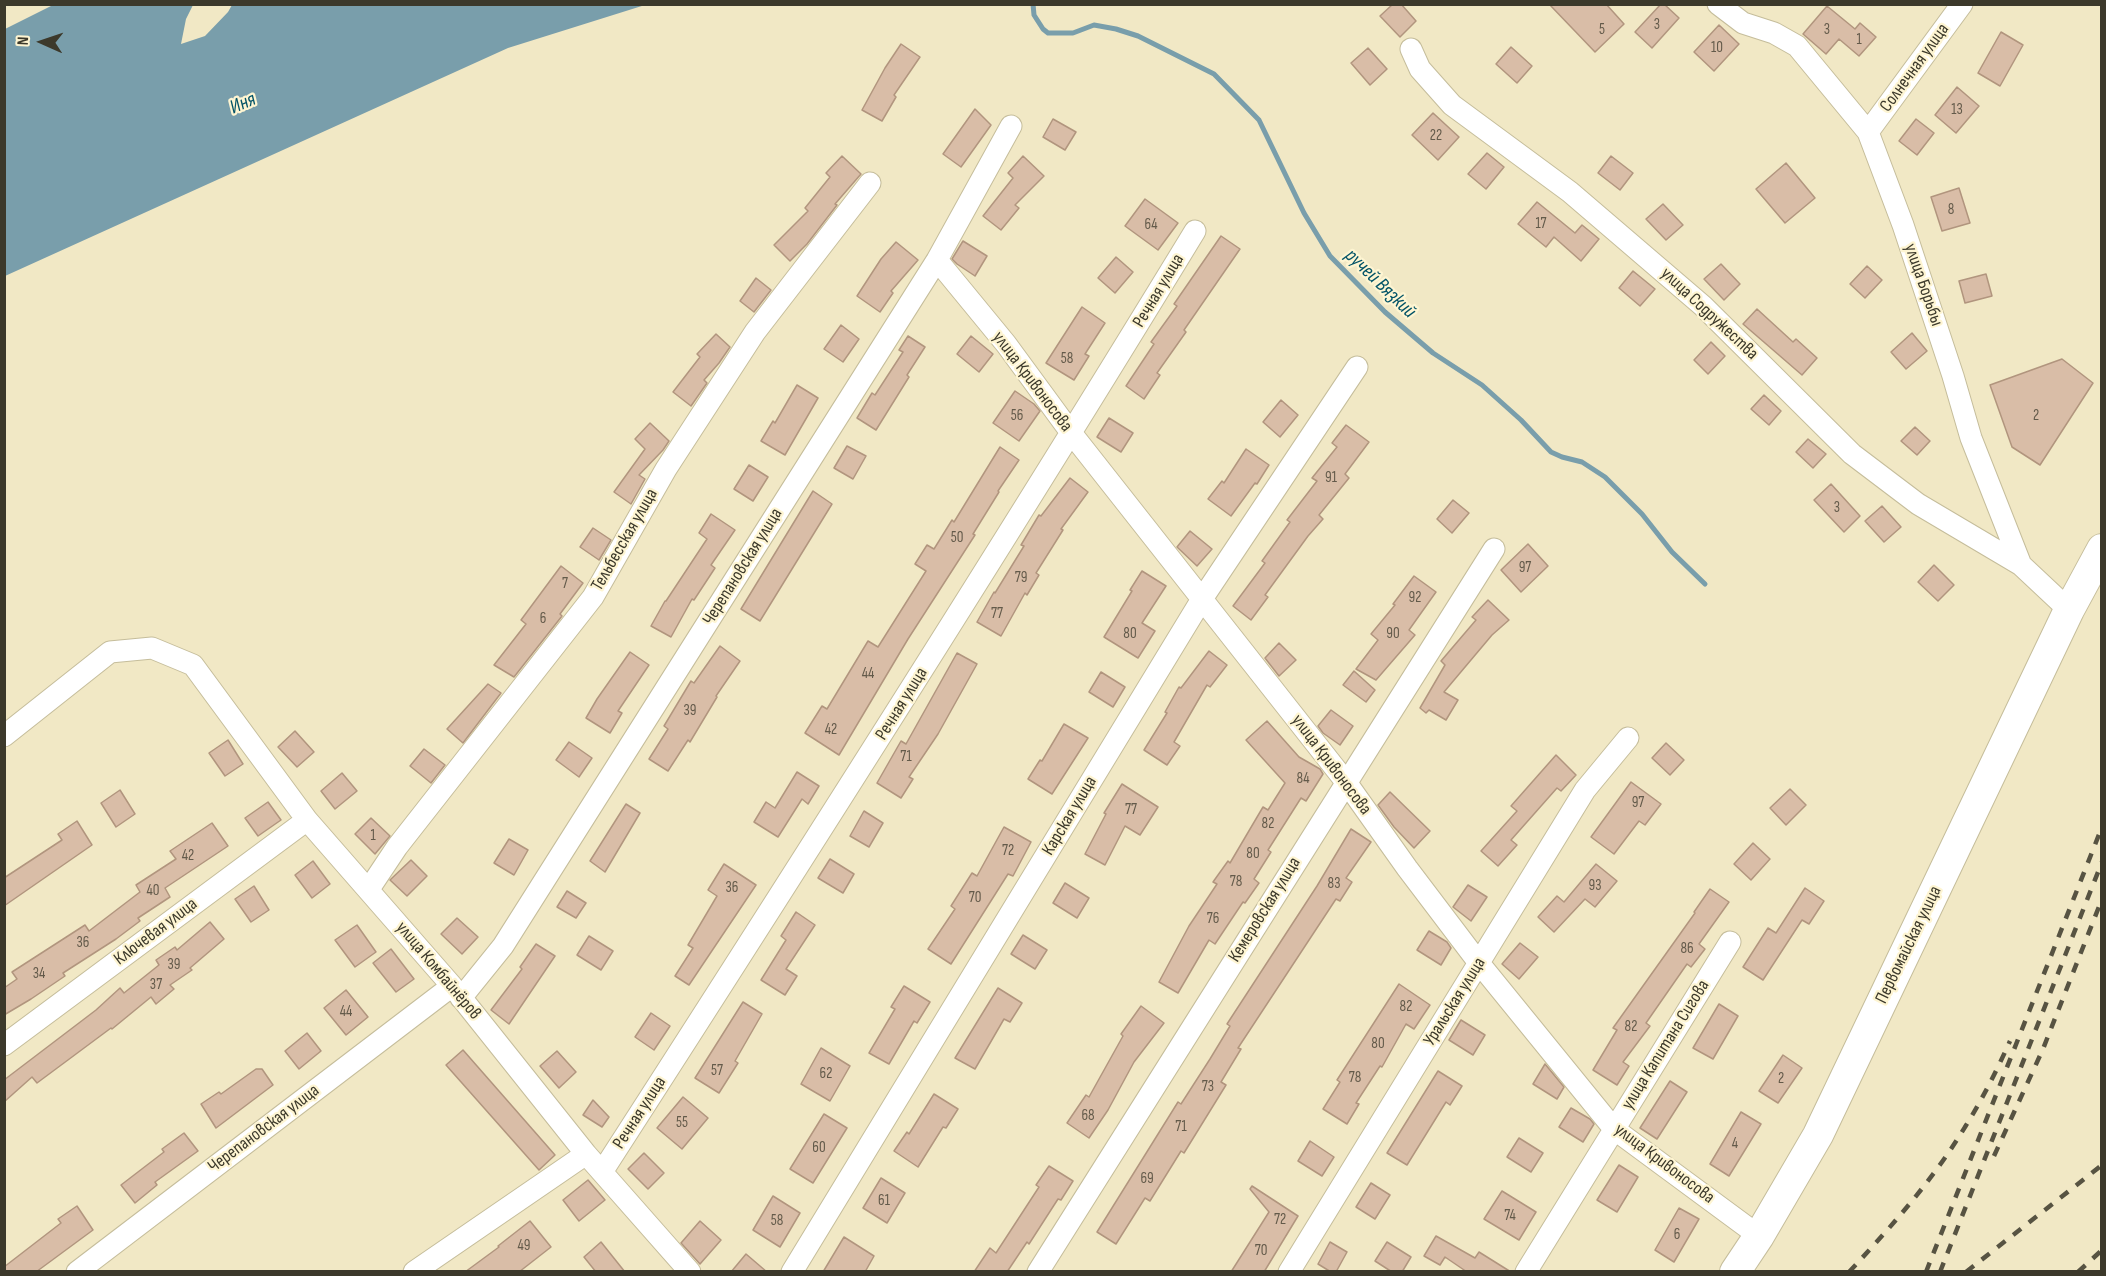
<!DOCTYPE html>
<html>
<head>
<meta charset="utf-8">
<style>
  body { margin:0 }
  #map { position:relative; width:2106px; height:1276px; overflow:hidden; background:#f1e8c5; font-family:"Sofia Sans Condensed",sans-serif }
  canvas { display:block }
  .frame { position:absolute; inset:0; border:6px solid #3c392b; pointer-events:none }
  .north { position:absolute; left:12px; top:12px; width:60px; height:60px; -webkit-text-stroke:4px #fef5d2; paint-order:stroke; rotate:273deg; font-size:16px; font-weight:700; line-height:24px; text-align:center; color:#3c392b }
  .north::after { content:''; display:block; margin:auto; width:21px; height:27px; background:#3c392b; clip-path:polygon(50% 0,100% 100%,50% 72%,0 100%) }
</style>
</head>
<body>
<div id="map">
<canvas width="2106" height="1276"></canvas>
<div class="frame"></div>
<div class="north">N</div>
</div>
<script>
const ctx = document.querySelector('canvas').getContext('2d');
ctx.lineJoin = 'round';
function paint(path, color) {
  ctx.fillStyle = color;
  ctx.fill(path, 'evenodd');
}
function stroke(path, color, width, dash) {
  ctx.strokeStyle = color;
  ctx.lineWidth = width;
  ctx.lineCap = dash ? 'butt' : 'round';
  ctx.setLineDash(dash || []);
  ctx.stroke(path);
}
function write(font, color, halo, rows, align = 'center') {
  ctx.font = font + ' "Sofia Sans Condensed",sans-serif';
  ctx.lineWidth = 4.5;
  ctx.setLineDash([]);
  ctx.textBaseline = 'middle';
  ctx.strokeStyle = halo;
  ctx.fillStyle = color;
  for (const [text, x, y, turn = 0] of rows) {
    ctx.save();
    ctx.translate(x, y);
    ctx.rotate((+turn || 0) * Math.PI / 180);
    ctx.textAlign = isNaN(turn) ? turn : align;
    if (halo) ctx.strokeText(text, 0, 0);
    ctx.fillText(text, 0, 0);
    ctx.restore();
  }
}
const water = new Path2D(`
  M55 4 193 5 186 19 181 44 205 36 228 12 232 5H645L508 48 5 276V29Z`);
const stream = new Path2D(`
  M1033 4 1034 15 1043 29 1048 33H1073L1094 25 1116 29 1138 36 1214 74 1259 120 1304 213 1330 256 1385 312 1433 353 1482 385 1521 420 1551 452 1562 457 1582 462 1605 477 1642 514 1672 552 1705 584`);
const building = new Path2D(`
  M1393 4H1401L1416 21 1400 37 1380 16Z
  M1549 4H1606L1624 24 1595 52Z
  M1661 4H1664L1679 18 1652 48 1635 32Z
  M1827 6 1855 29 1860 23 1876 37 1859 56 1839 39 1826 54 1803 34Z
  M1719 25 1739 44 1714 71 1694 52Z
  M2001 32 2023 45 2000 86 1978 73Z
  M901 44 920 57 894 95 896 97 882 121 862 110 885 68Z
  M1511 47 1532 66 1517 83 1496 64Z
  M1368 48 1387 69 1370 85 1351 63Z
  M1957 87 1979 106 1956 133 1935 115Z
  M975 109 991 125 961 167 943 154Z
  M1433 113 1459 137 1438 160 1412 135Z
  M1053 119 1076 132 1065 150 1043 137Z
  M1916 119 1934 133 1917 155 1899 141Z
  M1487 153 1504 167 1486 189 1468 174Z
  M842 156 861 174 835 204 837 205 807 244 790 261 774 245 808 211 805 208 830 177 826 173Z
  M1023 156 1044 176 1015 205 1019 208 1001 230 983 216 1013 178 1008 173Z
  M1611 156 1633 173 1620 190 1598 173Z
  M1786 163 1815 198 1785 223 1756 189Z
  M1959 188 1970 223 1942 231 1931 197Z
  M1145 199 1178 223 1158 250 1125 226Z
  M1537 202 1575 233 1582 225 1599 239 1581 261 1554 237 1546 247 1518 224Z
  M1663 204 1683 225 1666 240 1646 219Z
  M1221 236 1240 249 1184 330 1186 332 1157 373 1160 375 1144 399 1126 386 1154 344 1151 342 1177 306 1174 304Z
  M963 241 987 256 975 276 957 264 952 259Z
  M896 242 918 260 891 291 893 293 880 312 857 296 881 259Z
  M1116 257 1133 272 1115 293 1098 278Z
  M1721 264 1740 284 1724 300 1704 279Z
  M1867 266 1882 280 1865 298 1850 284Z
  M1633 271 1655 289 1640 306 1619 288Z
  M1986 274 1992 296 1965 303 1959 281Z
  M756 278 771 290 754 312 740 301Z
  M1082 307 1105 323 1085 354 1089 356 1074 380 1046 363Z
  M1757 309 1793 342 1796 339 1817 358 1802 375 1743 324Z
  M841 325 859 339 843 362 824 349Z
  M1912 333 1927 351 1906 369 1891 352Z
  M716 334 730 347 719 363 704 380 707 383 691 406 673 392 700 357 697 354Z
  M908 336 925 347 907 375 909 377 876 430 857 418 872 393 875 395 903 352 899 350Z
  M971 336 993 354 979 372 957 354Z
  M1711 342 1725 356 1708 374 1694 360Z
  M2062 359 2093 383 2040 465 2012 447 1990 385Z
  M797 385 818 398 785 455 761 441 773 421 775 423Z
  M1015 391 1034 404 1040 411 1019 441 993 423Z
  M1764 395 1781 411 1769 425 1751 409Z
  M1281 400 1298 415 1280 437 1263 422Z
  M1109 418 1133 433 1121 452 1097 437Z
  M650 423 669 441 663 450 639 475 645 479 631 504 614 492 645 449 635 439Z
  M1346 425 1369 442 1345 474 1349 478 1319 515 1323 519 1308 536 1265 595 1268 597 1251 620 1233 606 1265 563 1262 561 1290 522 1287 520 1317 481 1312 478 1337 447 1332 443Z
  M1915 427 1930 441 1917 455 1901 441Z
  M1808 439 1826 454 1813 468 1796 452Z
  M847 446 866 456 853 479 834 468Z
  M1000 447 1019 460 998 491 999 492 973 534 975 535 908 639 839 755 805 733 822 706 827 709 868 641 878 647 926 571 915 564 927 545 934 549 952 520 954 522Z
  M1246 449 1269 465 1257 484 1255 483 1231 516 1208 499 1222 481 1224 483Z
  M749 465 768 477 753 501 734 489Z
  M1070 478 1088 492 1061 529 1063 530 1036 573 1039 575 1027 595 1025 593 1001 636 977 622 994 592 995 593 1024 546 1021 545 1039 515 1041 516Z
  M1831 484 1860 516 1844 532 1814 500Z
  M813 491 832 504 760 621 741 609Z
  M1453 500 1469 513 1452 533 1437 519Z
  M1882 506 1901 527 1884 542 1865 521Z
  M711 514 735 530 711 565 715 568 694 600 692 599 671 637 651 626 665 601H666L707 539 699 533Z
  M593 528 611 540 599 560 580 547Z
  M1190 531 1212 549 1197 566 1177 547Z
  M1528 544 1548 566 1521 592 1501 570Z
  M1934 565 1954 585 1938 601 1918 582Z
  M561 566 583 583 560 614 562 616 514 677 494 665 526 624 521 620Z
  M1142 571 1166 586 1142 623 1155 631 1138 658 1104 637 1132 591 1130 590Z
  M1414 576 1436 592 1409 630 1415 635 1376 680 1356 669 1378 640 1371 634 1395 605 1393 604Z
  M1488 600 1509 620 1492 635 1444 692 1458 700 1446 720 1429 710 1426 713 1420 708 1445 665 1441 661 1476 620 1472 617Z
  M1279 643 1296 660 1279 676 1265 658Z
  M720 646 740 661 716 696 717 697 690 742 688 740 668 771 649 759 668 729 664 726 691 681 694 683Z
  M1209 651 1227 665 1210 687 1207 685 1174 742 1180 746 1167 765 1144 750 1167 713 1165 712 1179 687 1181 688Z
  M630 652 649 665 618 711 622 713 610 733 586 718 597 699Z
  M957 653 977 664 938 734 909 777 913 779 901 798 877 783 901 741 906 744Z
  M1354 671 1375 690 1366 702 1343 685Z
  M1101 672 1125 687 1113 707 1089 692Z
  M488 684 501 693 463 743 447 729Z
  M1331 710 1353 726 1340 745 1323 733 1318 726Z
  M1267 721 1299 757 1320 769 1323 774 1306 801 1301 798 1268 850 1271 852 1254 879 1259 883 1245 903 1243 902 1215 944 1209 940 1178 993 1159 982 1189 926 1217 884 1213 882 1228 861 1230 863 1263 807 1268 810 1285 783 1246 740Z
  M1064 724 1088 738 1052 794 1028 779 1040 760 1042 761Z
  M295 731 314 752 297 767 278 747Z
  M228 740 243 764 225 776 209 753Z
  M569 742 592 758 579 777 556 760Z
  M1666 743 1684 760 1670 775 1652 758Z
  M424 749 445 765 431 783 410 766Z
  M1556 755 1576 775 1561 791 1557 788 1511 840 1517 845 1498 866 1481 851 1517 811 1511 806Z
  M797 772 819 786 808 804 802 799 778 837 754 822 766 802 775 808Z
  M342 773 357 791 335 809 321 791Z
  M1631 782 1661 804 1645 825 1639 821 1614 854 1591 837Z
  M1122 784 1158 807 1140 835 1125 826 1105 865 1085 854 1106 814 1104 813Z
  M1790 789 1806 805 1786 825 1770 808Z
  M120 790 135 814 116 827 101 803Z
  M1390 792 1430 831 1414 848 1394 827 1378 805Z
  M268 802 281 820 258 836 245 818Z
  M626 804 640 813 605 872 590 861Z
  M864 811 883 823 869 847 850 836Z
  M371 818 390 836 375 854 355 834Z
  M77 821 92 845 4 906V878L62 840 58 834Z
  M212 823 228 846 165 888 170 897 138 918 140 921 116 939 63 973 65 976 31 999 4 1015V988L17 979 12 972 85 925 89 931 140 892 136 885 176 859 170 851Z
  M1004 827 1031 842 1013 876 1008 874 951 964 928 949 955 909 951 906 972 873 977 876Z
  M1351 829 1371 842 1346 878 1352 882 1340 901 1336 899 1238 1048 1241 1049 1221 1082 1226 1085 1184 1153 1181 1151 1150 1201 1145 1198 1116 1244 1097 1232 1178 1102 1181 1104 1210 1059 1230 1026 1227 1024 1317 886Z
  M509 839 528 850 514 875 494 863Z
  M1753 843 1770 859 1751 880 1734 864Z
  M830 859 854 874 843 893 818 878Z
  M411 860 427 876 407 896 390 880Z
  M313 861 330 884 312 898 295 875Z
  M724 864 756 885 689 985 675 976 693 948 688 945 717 896 708 890Z
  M1596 864 1617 881 1595 907 1585 899 1554 932 1538 917 1557 896 1564 902Z
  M1065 883 1089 898 1077 918 1053 903Z
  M1468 885 1487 897 1471 921 1453 907Z
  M254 886 269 910 251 922 235 899Z
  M1805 888 1824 901 1809 924 1802 920 1763 980 1743 967 1768 928 1776 933Z
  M1710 889 1729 902 1699 944 1705 949 1691 967 1687 964 1646 1023 1650 1026 1623 1062 1629 1066 1617 1085 1593 1070 1617 1030 1613 1028 1695 913 1694 912Z
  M567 891 586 903 576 918 557 907Z
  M796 912 815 925 786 969 797 976 785 995 761 980 786 940 781 936Z
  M457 918 478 937 462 954 441 934Z
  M210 922 224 939 190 968 192 970 170 985 174 989 156 1004 151 997 112 1029 111 1028 37 1083 32 1077 4 1102V1080L96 1010 120 988 124 993 159 965 156 960 175 947 177 950Z
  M357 925 376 952 355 967 335 940Z
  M1429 931 1447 942 1451 948 1441 965 1417 950Z
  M1023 935 1047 950 1035 969 1011 954Z
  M589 936 613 951 601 970 577 955Z
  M1520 943 1538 957 1519 979 1502 964Z
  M536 944 555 956 509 1024 491 1010 522 969 520 967Z
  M391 949 414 979 396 992 373 963Z
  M1399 984 1430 1005 1414 1029 1406 1024 1382 1067 1380 1066 1356 1103 1359 1104 1347 1124 1323 1109 1340 1082 1337 1080Z
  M904 986 930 1002 917 1023 914 1021 889 1064 869 1053 895 1009 891 1007Z
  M998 988 1022 1003 1010 1022 1004 1019 975 1069 955 1058Z
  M346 990 368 1017 346 1035 324 1008Z
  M743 1002 762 1014 735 1061 738 1063 719 1093 695 1078Z
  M1719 1004 1738 1016 1713 1059 1693 1048Z
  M1141 1006 1164 1023 1134 1062 1108 1110 1089 1138 1067 1123 1086 1095 1089 1097 1123 1036 1121 1034Z
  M651 1013 670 1026 654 1050 635 1037Z
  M1461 1020 1485 1035 1473 1055 1449 1040Z
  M307 1033 321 1051 299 1069 285 1051Z
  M821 1048 850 1066 830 1101 801 1084Z
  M463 1050 555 1155 539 1170 446 1065Z
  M557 1051 576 1072 559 1088 540 1066Z
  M1783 1055 1802 1068 1778 1103 1759 1091Z
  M1545 1064 1564 1087 1557 1099 1533 1084Z
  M256 1069H262L273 1085 216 1128 201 1104 219 1092 221 1094Z
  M1438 1071 1462 1086 1450 1105 1446 1102 1407 1165 1387 1153Z
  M1670 1081 1687 1092 1657 1139 1640 1128Z
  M934 1094 958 1109 946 1128 943 1127 918 1167 894 1151 907 1132 909 1134Z
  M683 1097 708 1118 682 1149 657 1128Z
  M593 1100 609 1117 602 1127 583 1115Z
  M1571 1108 1590 1119 1594 1124 1583 1142 1559 1127Z
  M1741 1112 1761 1124 1729 1176 1710 1164Z
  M824 1114 847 1128 813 1183 790 1169Z
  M184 1133 198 1151 155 1182 157 1185 135 1203 121 1185 164 1152 162 1149Z
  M1519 1138 1543 1153 1531 1172 1507 1157Z
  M1310 1141 1334 1157 1322 1176 1298 1161Z
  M644 1153 664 1173 648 1189 628 1169Z
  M1619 1165 1638 1177 1617 1212 1597 1200Z
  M1049 1166 1073 1181 1061 1200 1058 1199 1029 1244 1027 1242 1007 1272H974L990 1248 996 1253 1039 1187 1036 1185Z
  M881 1178 905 1193 887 1223 863 1208Z
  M588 1180 605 1200 579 1221 563 1200Z
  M1371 1183 1390 1195 1375 1219 1356 1207Z
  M1252 1186 1298 1216 1264 1272H1231L1269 1212 1250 1189Z
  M1502 1191 1536 1212 1519 1240 1484 1219Z
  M773 1196 800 1213 780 1247 753 1230Z
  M77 1206 93 1230 36 1272H4V1267L61 1223 58 1219Z
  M1679 1208 1699 1219 1674 1262 1655 1250Z
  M530 1221 551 1247 519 1272H465L499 1247 498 1246Z
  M700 1221 721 1240 700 1264 681 1243Z
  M1436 1236 1475 1258 1479 1252 1511 1272H1467L1445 1257 1440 1265 1424 1256Z
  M844 1237 874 1256 865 1272H823Z
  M601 1242 625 1272H596L584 1257Z
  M1330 1242 1347 1252 1336 1272H1331L1318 1264Z
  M1387 1242 1411 1257 1402 1272H1392L1375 1261Z
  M746 1254 767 1272H731Z`);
const street = new Path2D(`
  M1718 4 1743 23 1774 33 1797 46 1868 132 1903 225 1953 376 1971 438 2021 565 2069 610
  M1411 49 1420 69 1452 105 1570 192 1703 306 1852 454 1918 504 2021 565
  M1868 132 1962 4
  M937 260 1006 344 1072 434 1346 782 1407 868 1479 963 1614 1129 1759 1236
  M4 736 110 652 152 648 193 665 307 820 452 986 586 1154 690 1272
  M369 889 397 847 593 597 666 469 755 332 870 183
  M461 998 503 946 937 260 1011 126
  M4 1045 307 820
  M602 1172C803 860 1002 548 1195 231
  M77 1272 452 986
  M414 1272 586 1154
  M792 1272 1202 599 1357 367
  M1038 1272 1494 549
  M1289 1272 1585 790 1628 738
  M1526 1272 1730 942`);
const secondary = new Path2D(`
  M1735 1272 1759 1236 1818 1135 2069 610 2102 549`);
const rail = new Path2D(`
  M1994 1156 2043 1049 2102 899
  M1849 1272C1891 1227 1933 1180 1965 1127 1982 1100 1997 1070 2010 1041
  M1926 1272 2102 827
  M1940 1272 2102 862
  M1966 1272 2102 1165
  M2078 1272 2102 1250`);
const numberNames = [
  ["3",1657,25],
  ["5",1602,30],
  ["3",1827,30],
  ["1",1859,40],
  ["10",1717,48],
  ["13",1957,110],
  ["22",1436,136],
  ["8",1951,210],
  ["17",1541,224],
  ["64",1151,225],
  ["58",1067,359],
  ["56",1017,416],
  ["2",2036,416],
  ["91",1331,478],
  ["3",1837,508],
  ["50",957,538],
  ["97",1525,568],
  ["79",1021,578],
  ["7",565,584],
  ["92",1415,598],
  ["77",997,614],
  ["6",543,619],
  ["80",1130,634],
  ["90",1393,634],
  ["44",868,674],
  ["39",690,711],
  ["42",831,730],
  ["71",906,757],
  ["84",1303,779],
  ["97",1638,803],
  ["77",1131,810],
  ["82",1268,824],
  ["1",373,836],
  ["72",1008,851],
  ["80",1253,854],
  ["42",188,856],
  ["78",1236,882],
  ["83",1334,884],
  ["93",1595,886],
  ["36",732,888],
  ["40",153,891],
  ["70",975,898],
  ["76",1213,919],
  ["36",83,943],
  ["86",1687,949],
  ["39",174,965],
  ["34",39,974],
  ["37",156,985],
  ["82",1406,1007],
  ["44",346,1012],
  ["82",1631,1027],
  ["80",1378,1044],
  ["57",717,1071],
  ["62",826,1074],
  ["78",1355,1078],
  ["2",1781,1079],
  ["73",1208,1087],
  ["68",1088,1116],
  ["55",682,1123],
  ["71",1181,1127],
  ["4",1735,1144],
  ["60",819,1148],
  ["69",1147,1179],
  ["61",884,1201],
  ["74",1510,1216],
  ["72",1280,1220],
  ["58",777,1221],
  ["6",1677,1235],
  ["49",524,1246],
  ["70",1261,1251]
];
const streetNames = [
  ["Солнечная улица",1915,68,-54],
  ["улица Борьбы",1923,285,71],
  ["Речная улица",1159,291,-59],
  ["улица Содружества",1709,314,43],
  ["улица Кривоносова",1032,382,53],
  ["Тельбесская улица",625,540,-60],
  ["Черепановская улица",743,567,-58],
  ["Речная улица",902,704,-58],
  ["улица Кривоносова",1331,765,53],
  ["Карская улица",1070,816,-59],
  ["Кемеровская улица",1265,910,-58],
  ["Ключевая улица",156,932,-37],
  ["Первомайская улица",1909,945,-64],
  ["улица Комбайнёров",438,971,50],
  ["Уральская улица",1455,1002,-58],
  ["улица Капитана Сигова",1666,1045,-58],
  ["Речная улица",640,1113,-57],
  ["Черепановская улица",264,1129,-37],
  ["улица Кривоносова",1664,1164,37]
];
const waterNames = [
  ["Иня",243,104,-23],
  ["ручей Вязкий",1380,284,44]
];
paint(water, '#799eab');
stroke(stream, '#799eab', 5);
paint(building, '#d9bda7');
stroke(building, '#b1957e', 1.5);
stroke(street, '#c5bd9b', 23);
stroke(secondary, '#c5bd9b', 32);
stroke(street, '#fff', 21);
stroke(secondary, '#fff', 30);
stroke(rail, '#575342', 4.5, [10, 10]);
write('15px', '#635a4a', null, numberNames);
write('18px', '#3c392b', '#fef5d2', streetNames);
write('italic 20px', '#035367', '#fef5d2', waterNames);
</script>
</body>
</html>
